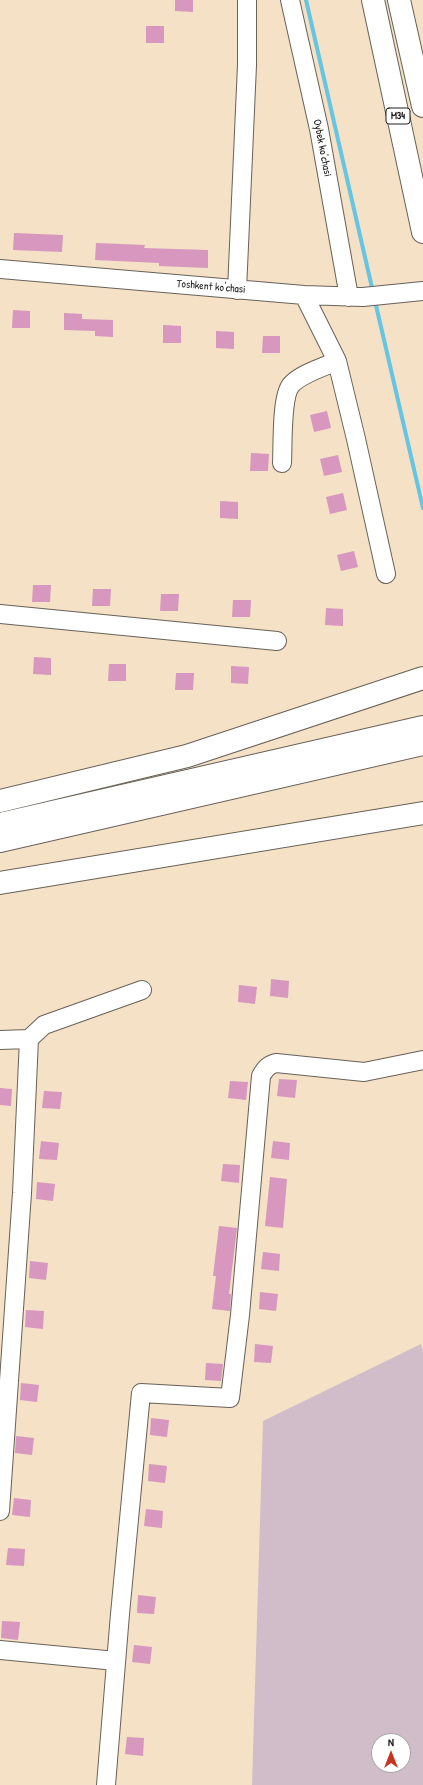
<!DOCTYPE html>
<html>
<head>
<meta charset="utf-8">
<style>
  body { margin:0 }
  #map { position:relative; width:423px; height:1785px; overflow:hidden; background:#f4e1c6; font-family:"Patrick Hand",sans-serif }
  canvas { display:block }
  .north { position:absolute; left:371px; top:1733px; width:40px; height:40px; box-sizing:border-box; background:#fff; border:1px solid #a4a4a4; border-radius:50%; rotate:0deg; font-size:11px; font-weight:700; line-height:16px; text-align:center; color:#1c1c1c }
  .north::after { content:''; display:block; margin:auto; width:14px; height:18px; background:#c8321e; clip-path:polygon(50% 0,100% 100%,50% 72%,0 100%) }
</style>
</head>
<body>
<div id="map">
<canvas width="423" height="1785"></canvas>
<div class="north">N</div>
</div>
<script>
const ctx = document.querySelector('canvas').getContext('2d');
ctx.lineJoin = 'round';
function paint(path, color) {
  ctx.fillStyle = color;
  ctx.fill(path, 'evenodd');
}
function stroke(path, color, width, dash) {
  ctx.strokeStyle = color;
  ctx.lineWidth = width;
  ctx.lineCap = dash ? 'butt' : 'round';
  ctx.setLineDash(dash || []);
  ctx.stroke(path);
}
function write(font, color, halo, rows, align = 'center') {
  ctx.font = font + ' "Patrick Hand",sans-serif';
  ctx.lineWidth = 4;
  ctx.setLineDash([]);
  ctx.textBaseline = 'middle';
  ctx.strokeStyle = halo;
  ctx.fillStyle = color;
  for (const [text, x, y, turn = 0] of rows) {
    ctx.save();
    ctx.translate(x, y);
    ctx.rotate((+turn || 0) * Math.PI / 180);
    ctx.textAlign = isNaN(turn) ? turn : align;
    if (halo) ctx.strokeText(text, 0, 0);
    ctx.fillText(text, 0, 0);
    ctx.restore();
  }
}
const industrial = new Path2D(`
  M421 1344 423 1352V1785H252L263 1421ZM379 1741H403V1765H379Z`);
const stream = new Path2D(`
  M306 0 373 292
  M375 301 423 508`);
const building = new Path2D(`
  M175 0H193V12L175 11Z
  M146 26H164V43H146Z
  M14 233 63 235 62 252 13 250Z
  M96 243 145 245 144 248 208 250V268L159 266V263L95 260Z
  M13 310 30 311V328H12Z
  M64 313 82 314V319L113 320V337L95 336V331L64 330Z
  M163 325 181 326V343H163Z
  M216 331 234 332V349L216 348Z
  M263 336H280V353H262Z
  M327 411 331 428 314 432 310 415Z
  M251 453 269 454 268 471H250Z
  M338 455 342 472 324 476 320 459Z
  M343 493 347 510 330 514 326 497Z
  M220 501 238 502V519L220 518Z
  M354 551 358 567 341 571 337 555Z
  M33 585H51L50 602H32Z
  M93 589H111L110 606H92Z
  M161 594H179L178 611H160Z
  M233 600H251L250 617H232Z
  M326 608 343 609V626L325 625Z
  M34 657 51 658V675L33 674Z
  M109 664H126V681H108Z
  M231 666 249 667 248 684 231 683Z
  M176 673H194L193 690H175Z
  M271 979 289 981 288 998 270 996Z
  M239 985 257 987 255 1004 238 1002Z
  M279 1079 297 1080 295 1098 277 1096Z
  M230 1081 248 1082 246 1100 228 1098Z
  M0 1088 12 1089 11 1106 0 1105Z
  M44 1091 62 1092 60 1109 42 1108Z
  M41 1141 59 1143 57 1160 39 1159Z
  M273 1141 290 1143 289 1160 271 1158Z
  M223 1164 240 1165 239 1183 221 1181Z
  M270 1177 287 1179 283 1228 265 1226Z
  M37 1182 55 1184 53 1201 36 1199Z
  M219 1226 237 1228 229 1294H231L230 1311 212 1309 216 1276H213Z
  M263 1252 280 1254 279 1271 261 1269Z
  M30 1261 48 1263 46 1280 29 1278Z
  M260 1292 278 1294 276 1311 259 1309Z
  M26 1310 44 1311 43 1329 25 1327Z
  M255 1344 273 1346 271 1363 254 1362Z
  M206 1363 223 1364 221 1381 205 1380Z
  M21 1383 39 1385 37 1402 20 1400Z
  M151 1418 169 1420 167 1437 150 1435Z
  M16 1436 34 1438 32 1455 15 1453Z
  M149 1464 167 1466 165 1483 148 1481Z
  M14 1498 31 1500 30 1517 12 1515Z
  M146 1509 163 1511 162 1528 144 1526Z
  M8 1548 25 1549 24 1566 6 1565Z
  M138 1595 156 1597 154 1614 137 1613Z
  M2 1621 20 1622 18 1640 1 1638Z
  M134 1645 152 1647 150 1664 132 1662Z
  M127 1737 144 1738 143 1756 125 1754Z`);
const minor = new Path2D(`
  M290 0 319 129 349 297
  M0 269 304 295 363 297 423 291
  M237 290 247 65V0
  M304 295 337 361 356 439 386 574
  M282 463C283 446 281 397 291 385 300 374 324 367 337 361
  M0 614 277 641
  M0 1040 29 1039 44 1025 142 990
  M0 1511 22 1193 29 1039
  M0 1650 116 1661
  M106 1785 120 1614 141 1393 230 1398 240 1315 261 1076C265 1069 268 1065 276 1063L364 1072 423 1060`);
const major = new Path2D(`
  M0 824 423 727
  M0 841 423 744`);
const highway = new Path2D(`
  M373 0 423 232
  M399 0 423 106
  M0 801 187 756 423 678
  M0 883 423 813`);
const shields = [
  [398,116,24]
];
const shieldNames = [
  ["M34",398,116]
];
const streetNames = [
  ["Oybek ko’chasi",322,148,79],
  ["Toshkent ko'chasi",211,287,5]
];
paint(industrial, '#d1bdca');
stroke(stream, '#65c5e3', 4);
paint(building, '#d797be');
stroke(minor, '#686158', 20);
stroke(major, '#686158', 24);
stroke(highway, '#686158', 24);
stroke(minor, '#fff', 18);
stroke(major, '#fff', 22);
stroke(highway, '#fff', 22);
for (const [x, y, w] of shields) {
  const box = new Path2D();
  box.roundRect(x - w / 2, y - 8, w, 16, 3);
  ctx.fillStyle = '#fff';
  ctx.fill(box);
  stroke(box, '#1c1c1c', 1);
}
write('bold 10px', '#1c1c1c', null, shieldNames);
write('11px', '#1c1c1c', '#fff', streetNames);
</script>
</body>
</html>
